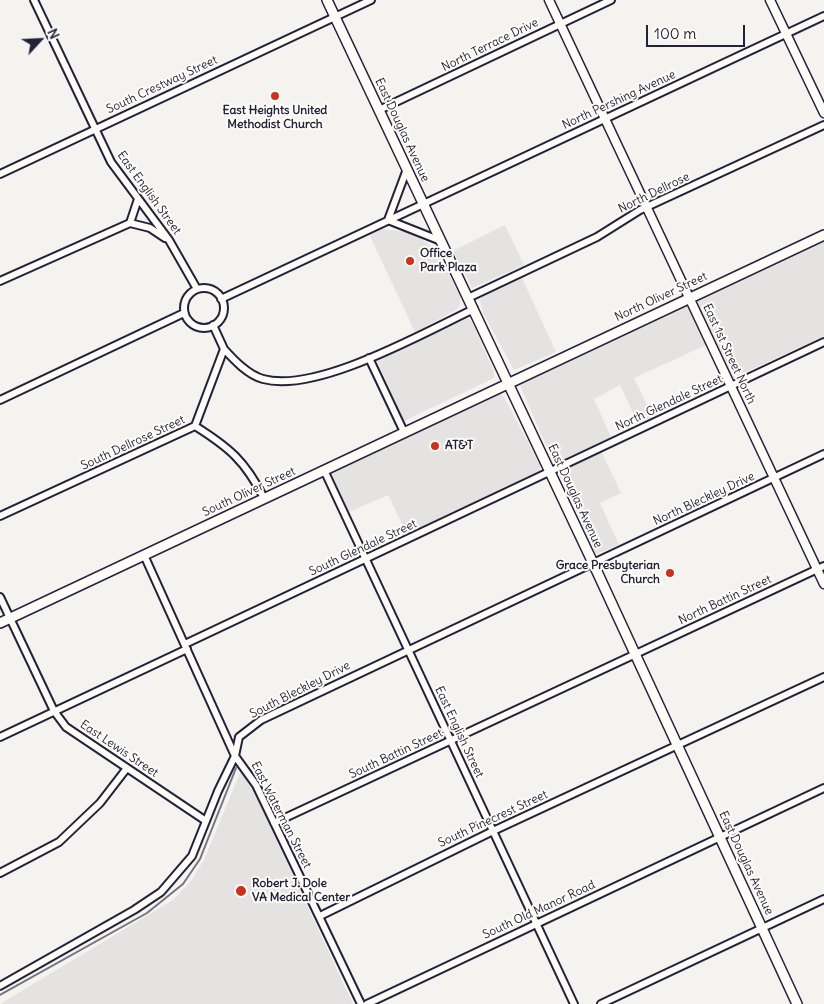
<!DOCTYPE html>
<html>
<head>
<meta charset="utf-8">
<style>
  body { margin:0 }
  #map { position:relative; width:824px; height:1004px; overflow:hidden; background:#f4f3ef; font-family:Delius,sans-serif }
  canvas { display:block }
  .north { position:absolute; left:15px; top:15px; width:50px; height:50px; -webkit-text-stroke:4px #fdfcf7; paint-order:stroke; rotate:65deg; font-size:14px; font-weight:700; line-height:20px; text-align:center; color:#22223b }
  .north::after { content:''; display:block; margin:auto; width:18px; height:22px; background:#22223b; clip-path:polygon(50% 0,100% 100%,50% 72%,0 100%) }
  .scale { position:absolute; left:646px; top:25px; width:99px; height:22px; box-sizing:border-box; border:2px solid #22223b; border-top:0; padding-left:6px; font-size:15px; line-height:18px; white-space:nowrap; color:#22223b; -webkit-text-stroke:4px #fdfcf7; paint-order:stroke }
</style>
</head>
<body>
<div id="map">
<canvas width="824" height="1004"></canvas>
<div class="north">N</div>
<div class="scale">100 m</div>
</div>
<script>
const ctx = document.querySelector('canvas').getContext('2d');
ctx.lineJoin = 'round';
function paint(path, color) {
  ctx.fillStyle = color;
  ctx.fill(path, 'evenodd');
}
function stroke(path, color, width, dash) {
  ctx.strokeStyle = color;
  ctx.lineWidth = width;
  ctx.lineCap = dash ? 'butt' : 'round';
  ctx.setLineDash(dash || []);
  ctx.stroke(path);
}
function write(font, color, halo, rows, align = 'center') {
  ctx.font = font + ' Delius,sans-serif';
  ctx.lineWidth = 4;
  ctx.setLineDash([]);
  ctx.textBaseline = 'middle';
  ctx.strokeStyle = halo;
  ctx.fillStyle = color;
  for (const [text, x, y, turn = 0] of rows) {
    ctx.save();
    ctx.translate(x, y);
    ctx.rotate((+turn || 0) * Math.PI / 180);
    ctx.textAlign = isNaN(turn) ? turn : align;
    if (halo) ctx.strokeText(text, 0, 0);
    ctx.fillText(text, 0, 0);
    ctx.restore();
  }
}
const built = new Path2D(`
  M505 225 524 265 472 288 453 251Z
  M383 229 409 232 435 248 460 296V305L456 310 415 332 369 234Z
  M824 240V336L733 378 698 302 702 296Z
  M521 276 556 352 514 370 483 313 480 300 485 293Z
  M687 306 706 345 634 378 653 417 638 424 620 385 594 399 611 437 563 460 552 459 520 385Z
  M468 318 473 324 494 372V378L404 421 377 360Z
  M499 393 504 397 540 465V472L407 534 388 495 349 512 331 472Z
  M601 451 621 493 600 503 619 545 596 554 559 473 561 470Z
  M240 773 248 780 253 790 353 1004H0L173 900 191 881 204 860Z`);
const stream = new Path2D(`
  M0 995 147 913 183 884 200 859 236 768`);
const minor = new Path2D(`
  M34 0 111 162 169 240 197 289
  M379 110 611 0
  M407 169 388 220 441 241
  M0 174 371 0
  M138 199 130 223 150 228 165 238
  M0 281 130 223
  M184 308a20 20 0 1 1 40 0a20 20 0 1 1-40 0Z
  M468 298 597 237 640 210 824 125
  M221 299 824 16
  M213 325 224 349
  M369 358 404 432
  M0 400 184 313
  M195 426C230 448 245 461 264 498
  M324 470 574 1004
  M0 516 195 426 224 349C234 360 248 375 263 379 316 394 423 333 474 309
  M144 555 235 756 256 785 361 1004
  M0 597 54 711 66 727 206 821
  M185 644 824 342
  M0 737 187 649
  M274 823 824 566
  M0 873 59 842 100 803 127 768
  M320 916 493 831 824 677
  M0 986 134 910 161 892 192 856 218 791 235 756 239 737 261 720 824 454
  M367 1004 824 788
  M601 1004 824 899`);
const tertiary = new Path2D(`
  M549 0 824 584
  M770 0 824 113`);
const secondary = new Path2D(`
  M327 0 593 563 797 1004
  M0 623 824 235`);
const markers = [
  [275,96,5,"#c8321e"],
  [410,261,5,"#c8321e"],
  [435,446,5,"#c8321e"],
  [670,573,5,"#c8321e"],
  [241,891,6,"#c8321e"]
];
const streetNames = [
  ["North Terrace Drive",490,45,-26],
  ["South Crestway Street",162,85,-25],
  ["North Pershing Avenue",619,100,-25],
  ["East Douglas Avenue",402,130,65],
  ["East English Street",149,193,54],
  ["North Dellrose",654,193,-26],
  ["North Oliver Street",661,297,-25],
  ["East 1st Street North",729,354,65],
  ["North Glendale Street",669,403,-25],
  ["South Dellrose Street",133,443,-25],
  ["South Oliver Street",249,492,-25],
  ["East Douglas Avenue",575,496,65],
  ["North Bleckley Drive",704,499,-25],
  ["South Glendale Street",363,548,-25],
  ["North Battin Street",725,600,-25],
  ["South Bleckley Drive",300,690,-27],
  ["East English Street",459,732,65],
  ["East Lewis Street",119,749,34],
  ["South Battin Street",396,754,-25],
  ["East Waterman Street",281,815,63],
  ["South Pinecrest Street",493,819,-25],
  ["East Douglas Avenue",746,863,65],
  ["South Old Manor Road",539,910,-25]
];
const poiNames = [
  ["East Heights United",275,111,"center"],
  ["Methodist Church",275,125,"center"],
  ["Office",420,254],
  ["Park Plaza",420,268],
  ["AT&T",445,446],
  ["Grace Presbyterian",660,566,"right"],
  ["Church",660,580,"right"],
  ["Robert J. Dole",252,884],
  ["VA Medical Center",252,898]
];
paint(built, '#e4e3e2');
stroke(stream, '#757582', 2);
stroke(minor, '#22223b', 10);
stroke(tertiary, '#22223b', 11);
stroke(secondary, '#22223b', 12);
stroke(minor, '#fdfcf7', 6);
stroke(tertiary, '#fdfcf7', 8);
stroke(secondary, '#fdfcf7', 9);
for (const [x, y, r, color] of markers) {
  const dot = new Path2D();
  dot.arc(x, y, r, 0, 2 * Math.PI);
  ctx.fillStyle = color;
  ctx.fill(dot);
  stroke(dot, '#fdfcf7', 2);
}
write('12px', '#22223b', '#fdfcf7', streetNames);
write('bold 12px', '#22223b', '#fdfcf7', poiNames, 'left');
</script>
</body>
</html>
